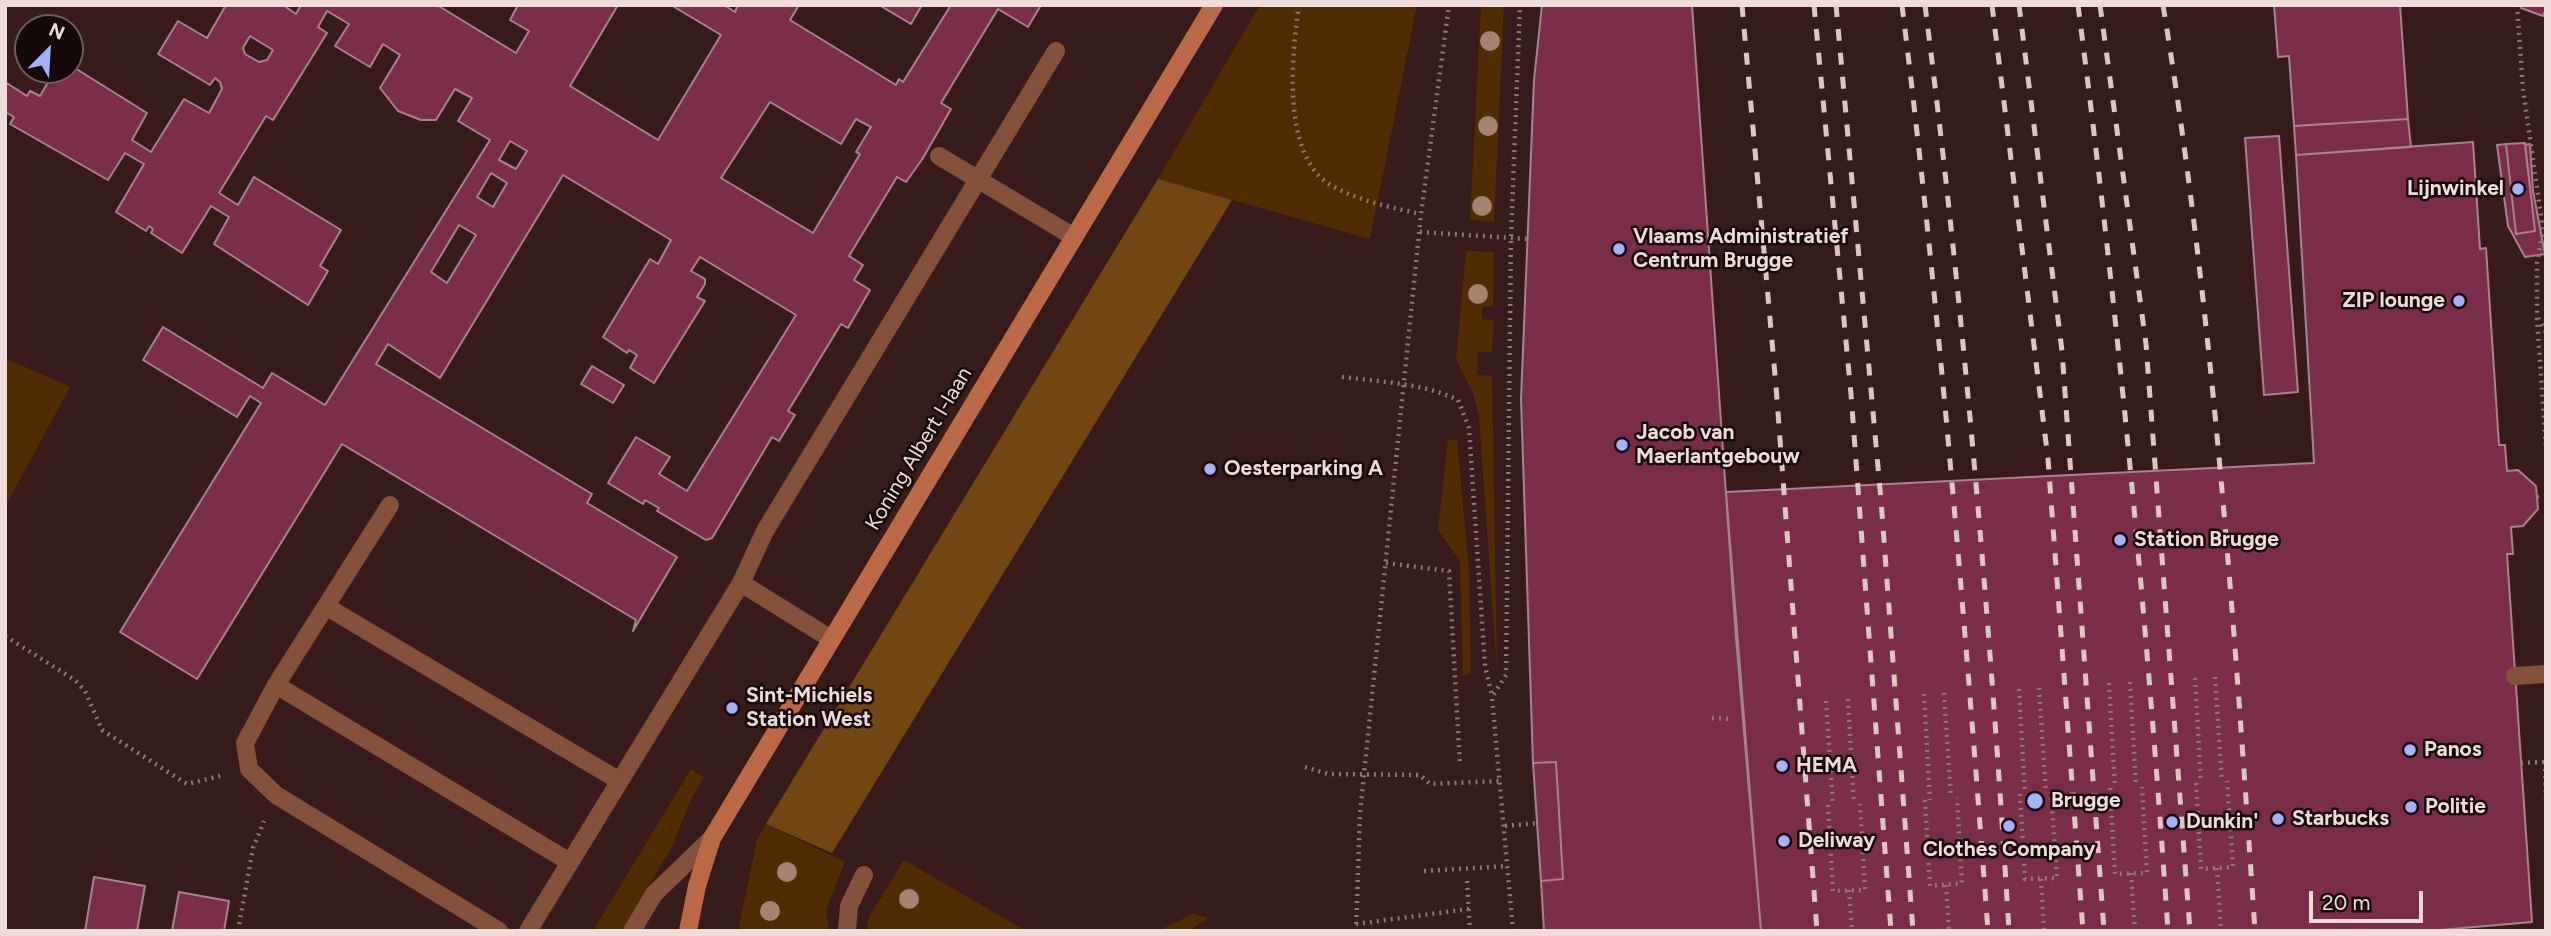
<!DOCTYPE html>
<html>
<head>
<meta charset="utf-8">
<style>
  body { margin:0 }
  #map { position:relative; width:2551px; height:936px; overflow:hidden; background:#371b1a; font-family:Figtree,sans-serif }
  canvas { display:block }
  .frame { position:absolute; inset:0; border:7px solid #efdbd9; pointer-events:none }
  .north { position:absolute; left:14px; top:14px; width:70px; height:70px; box-sizing:border-box; background:#160909; border:2px solid #6d5d5c; border-radius:50%; rotate:24deg; font-size:19px; font-weight:700; line-height:28px; text-align:center; color:#efdbd9 }
  .north::after { content:''; display:block; margin:auto; width:24px; height:32px; background:#a5b1fc; clip-path:polygon(50% 0,100% 100%,50% 72%,0 100%) }
  .scale { position:absolute; left:2309px; top:891px; width:114px; height:32px; box-sizing:border-box; border:4px solid #efdbd9; border-top:0; padding-left:9px; font-size:21px; line-height:24px; white-space:nowrap; color:#efdbd9; -webkit-text-stroke:5px #160909; paint-order:stroke }
</style>
</head>
<body>
<div id="map">
<canvas width="2551" height="936"></canvas>
<div class="frame"></div>
<div class="north">N</div>
<div class="scale">20 m</div>
</div>
<script>
const ctx = document.querySelector('canvas').getContext('2d');
ctx.lineJoin = 'round';
function paint(path, color) {
  ctx.fillStyle = color;
  ctx.fill(path, 'evenodd');
}
function stroke(path, color, width, dash) {
  ctx.strokeStyle = color;
  ctx.lineWidth = width;
  ctx.lineCap = dash ? 'butt' : 'round';
  ctx.setLineDash(dash || []);
  ctx.stroke(path);
}
function write(font, color, halo, rows, align = 'center') {
  ctx.font = font + ' Figtree,sans-serif';
  ctx.lineWidth = 5;
  ctx.setLineDash([]);
  ctx.textBaseline = 'middle';
  ctx.strokeStyle = halo;
  ctx.fillStyle = color;
  for (const [text, x, y, turn = 0] of rows) {
    ctx.save();
    ctx.translate(x, y);
    ctx.rotate((+turn || 0) * Math.PI / 180);
    ctx.textAlign = isNaN(turn) ? turn : align;
    if (halo) ctx.strokeText(text, 0, 0);
    ctx.fillText(text, 0, 0);
    ctx.restore();
  }
}
const green = new Path2D(`
  M1260 5H1417L1370 239 1158 179Z
  M1481 5H1504L1494 222 1470 220Z
  M1466 251 1494 252 1493 307H1482V319L1494 320 1492 352H1478L1477 375 1492 376 1497 672 1479 416 1473 393 1456 359Z
  M5 358 70 387 5 507Z
  M1448 440H1457L1469 570 1471 673 1463 676 1460 561 1438 530Z
  M691 769 704 778 691 799 673 845 622 931H593Z
  M766 824 845 862 826 910 829 931H738L757 840Z
  M904 860 1026 931H866L869 917Z
  M1193 914 1209 918 1188 931H1158Z`);
const forest = new Path2D(`
  M1158 179 1232 200 832 853 766 824Z`);
const building = new Path2D(`
  M226 5H283L296 14 301 5H437L516 53 529 31 510 20 518 5H618L570 86 658 140 721 35 671 5H724L735 12 738 5H799L790 20 896 85 899 79 903 82 951 5H1041L1028 27 998 9 941 103 951 109 923 158 906 182 897 177 849 256 863 265 854 280 870 290 848 328 841 324 788 411 795 415 779 441 772 437 712 538 706 540 657 511 659 508 645 500 643 504 608 483 636 437 670 457 659 474 687 491 796 315 700 257 691 271 705 279V284L697 297 705 301 654 383 630 368 637 355 629 350 627 353 603 337 650 259 658 264 671 240 563 175 440 378 388 344 376 364 592 494 587 503 677 557 633 631 636 620 342 444 197 679 120 632 261 403 250 396 237 417 143 360 163 327 263 388 272 373 325 405 490 140 458 121 472 98 455 89 436 120H421L398 111 380 88 400 55 383 44 370 67 335 46 349 24 327 11 318 27 327 33 273 120 266 116 219 193 238 205 254 177 341 230 320 266 328 271 308 305 214 244 229 217 211 206 182 253 151 233 153 229 149 226 146 231 116 212 144 164 125 153 108 180 10 124 14 117 5 112V82L27 96 30 91 40 96 55 70H70V65L147 113 132 140 151 152 184 99 209 113 222 89 220 82 215 78 210 85 158 54 178 21 207 38ZM250 36 273 50 267 60 259 62 245 54 243 48ZM770 102 841 144 856 119 871 127 856 152 860 154 813 233 721 178ZM510 141 527 151 516 169 499 160ZM491 173 507 183 493 207 477 197ZM459 225 476 235 447 283 431 272Z
  M879 5H922L911 24Z
  M1542 5H1692L1736 638 1761 931H1544L1541 881 1563 879 1556 762 1533 763 1521 399 1534 80Z
  M2274 5H2400L2408 119 2294 126 2289 56 2278 57Z
  M2522 5H2546V9L2543 16 2521 8Z
  M2408 119 2411 147 2296 155 2294 126Z
  M2279 136 2298 392 2264 395 2245 138Z
  M2473 142 2480 249 2486 248 2499 445H2505L2507 471 2518 470 2536 486 2538 509 2523 526 2511 527 2513 554H2507L2532 922 2429 931H1761L1726 492 2314 463 2296 155Z
  M2525 143 2535 231 2516 234 2506 144Z
  M2506 144 2516 234 2535 231 2525 145 2530 144 2533 191 2545 254 2525 257 2508 226 2497 145Z
  M592 366 624 385 613 403 581 384Z
  M1556 762 1563 879 1541 881 1533 763Z
  M94 877 145 886 137 931H85Z
  M179 892 229 901 224 931H172Z`);
const path = new Path2D(`
  M1299 5C1292 53 1281 153 1329 184 1357 201 1390 207 1421 214
  M2517 5 2523 89 2543 230 2537 263V318L2546 448
  M1420 232 1527 239
  M2538 318 2546 332
  M1342 377C1381 382 1423 383 1458 400L1469 428 1485 666 1492 696
  M2537 497 2546 496
  M1386 563 1449 571 1460 766
  M5 636 75 680 85 691 102 730 187 784 224 775
  M2215 677 2222 781
  M2195 678 2201 783
  M2130 682 2136 787
  M2109 683 2115 788
  M2039 688 2046 792
  M2019 689 2025 793
  M1944 693 1951 798
  M1924 694 1930 800
  M1848 699 1854 804
  M1826 701 1833 805
  M1712 718 1731 719
  M2545 762 2546 799
  M2521 763 2545 762
  M1305 767 1328 774 1420 775 1430 784 1501 781
  M2196 783 2201 869 2233 867 2227 781
  M2110 788 2115 874 2147 873 2142 787
  M2020 794 2025 879 2057 878 2051 792
  M1925 800 1930 886 1962 883 1957 798
  M1828 805 1833 891 1865 890 1860 804
  M1505 826 1537 823
  M2217 868 2221 931
  M1424 871 1508 866
  M2131 873 2135 931
  M2041 879 2044 931
  M1467 881 1470 931
  M1946 885 1949 931
  M1849 890 1852 931
  M1356 924 1469 909
  M238 931 253 848 264 821
  M1356 931 1360 814 1421 214 1449 5
  M1513 931 1492 697 1506 675 1511 238 1520 5`);
const lane = new Path2D(`
  M939 156 1074 237
  M390 505 276 685 245 743 249 769 276 795 499 931
  M741 583 765 531 1056 51
  M327 607 618 780
  M276 685 568 861
  M528 931 741 583 831 639
  M632 931 654 894 712 838
  M847 931 849 906 864 875`);
const street = new Path2D(`
  M2515 676 2546 674`);
const secondary = new Path2D(`
  M688 931 697 886 712 838 1214 5`);
const rail = new Path2D(`
  M1742 5 1776 386 1817 931
  M1814 5 1851 394 1891 931
  M1836 5 1881 500 1913 931
  M1902 5C1940 313 1965 622 1988 931
  M1925 5C1964 312 1990 622 2009 931
  M1992 5 2048 459 2083 931
  M2019 5 2062 351 2104 931
  M2078 5C2118 313 2147 621 2168 931
  M2100 5 2146 344 2190 931
  M2163 5C2213 311 2234 621 2255 931`);
const trees = [
  [1490,41],
  [1488,126],
  [1482,206],
  [1478,294],
  [787,872],
  [909,899],
  [770,911]
];
const markers = [
  [2518,189,7,"#a5b1fc"],
  [1619,249,7,"#a5b1fc"],
  [2459,301,7,"#a5b1fc"],
  [1622,445,7,"#a5b1fc"],
  [1210,469,7,"#a5b1fc"],
  [2120,540,7,"#a5b1fc"],
  [732,708,7,"#a5b1fc"],
  [2410,750,7,"#a5b1fc"],
  [1782,766,7,"#a5b1fc"],
  [2035,801,9,"#a5b1fc"],
  [2411,807,7,"#a5b1fc"],
  [2278,819,7,"#a5b1fc"],
  [2172,822,7,"#a5b1fc"],
  [2009,826,7,"#a5b1fc"],
  [1784,841,7,"#a5b1fc"]
];
const poiNames = [
  ["Lijnwinkel",2504,189,"right"],
  ["Vlaams Administratief",1633,237],
  ["Centrum Brugge",1633,261],
  ["ZIP lounge",2445,301,"right"],
  ["Jacob van",1636,433],
  ["Maerlantgebouw",1636,457],
  ["Oesterparking A",1224,469],
  ["Station Brugge",2134,540],
  ["Sint-Michiels",746,696],
  ["Station West",746,720],
  ["Panos",2424,750],
  ["HEMA",1796,766],
  ["Brugge",2051,801],
  ["Politie",2425,807],
  ["Starbucks",2292,819],
  ["Dunkin'",2186,822],
  ["Deliway",1798,841],
  ["Clothes Company",2009,850,"center"]
];
const streetNames = [
  ["Koning Albert I-laan",919,449,-59]
];
paint(green, '#4f2c01');
paint(forest, '#724612');
paint(building, '#7a2d48');
stroke(building, '#a7838d', 2);
stroke(path, '#907876', 4.5, [2, 5]);
stroke(lane, '#84513b', 18);
stroke(street, '#84513b', 18);
stroke(secondary, '#ba6845', 18);
stroke(rail, '#dcc7c5', 5, [12, 12]);
ctx.fillStyle = '#a38473';
for (const [x, y] of trees) {
  ctx.beginPath();
  ctx.arc(x, y, 10, 0, 2 * Math.PI);
  ctx.fill();
}
for (const [x, y, r, color] of markers) {
  const dot = new Path2D();
  dot.arc(x, y, r, 0, 2 * Math.PI);
  ctx.fillStyle = color;
  ctx.fill(dot);
  stroke(dot, '#160909', 2.5);
}
write('bold 21px', '#efdbd9', '#160909', poiNames, 'left');
write('21px', '#efdbd9', '#160909', streetNames);
</script>
</body>
</html>
